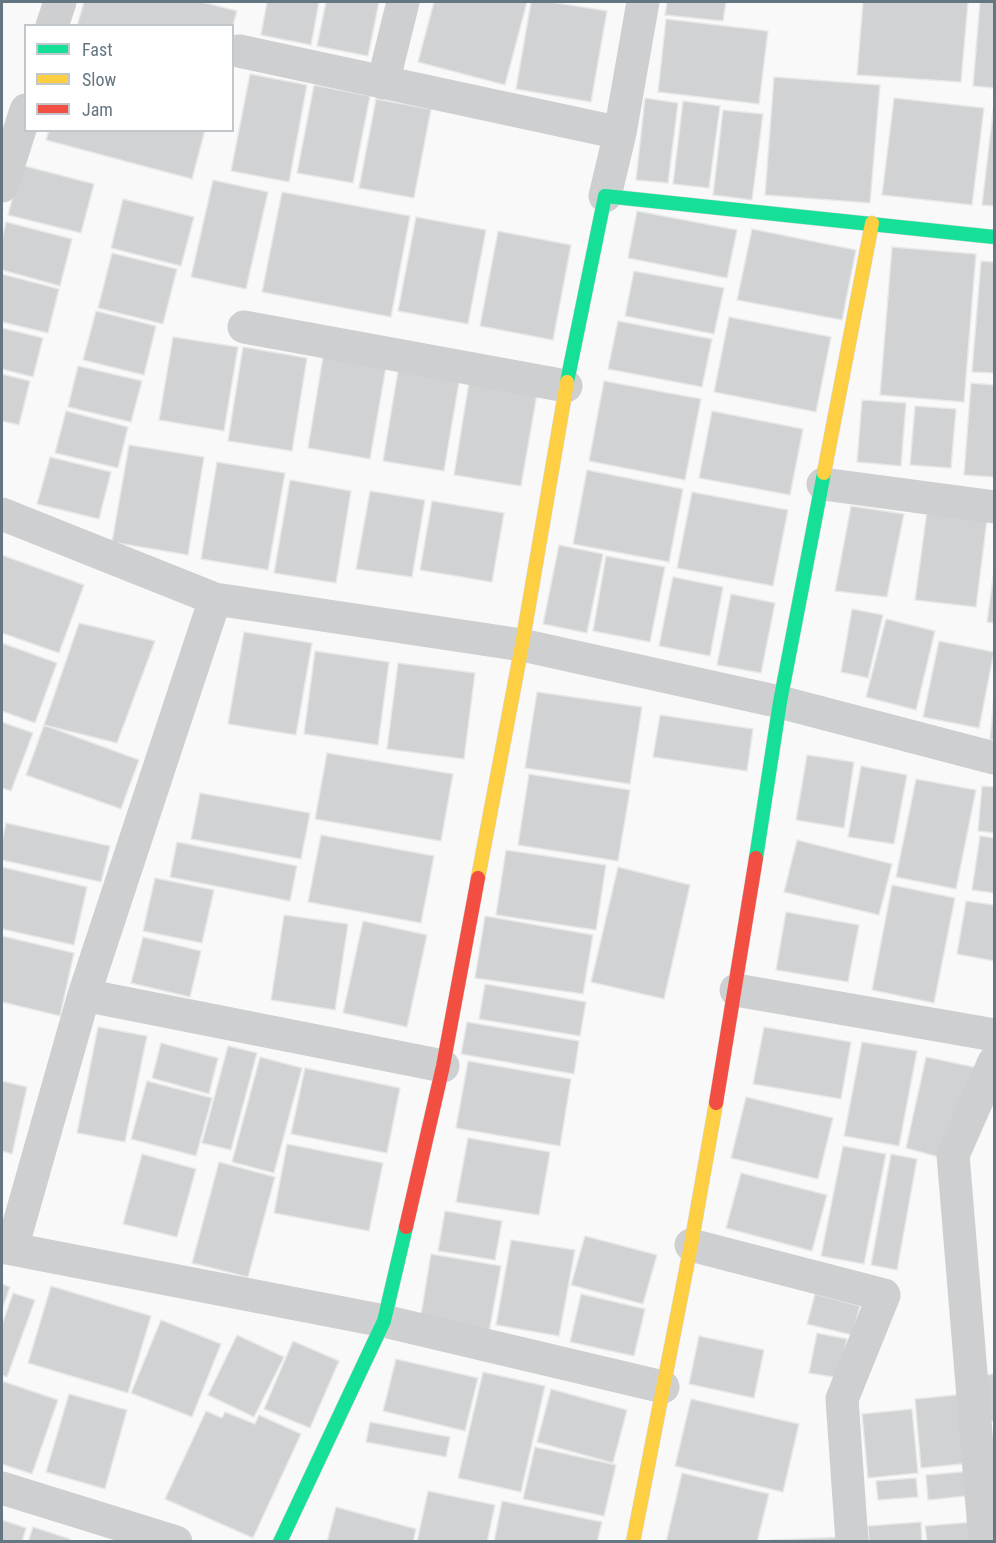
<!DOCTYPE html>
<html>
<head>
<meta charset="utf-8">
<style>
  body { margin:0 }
  #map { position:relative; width:996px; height:1543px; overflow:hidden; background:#f9f9f9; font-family:"Roboto Condensed",sans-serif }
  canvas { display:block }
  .frame { position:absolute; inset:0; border:3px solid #657683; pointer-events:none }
  .legend { position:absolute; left:24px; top:24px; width:210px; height:108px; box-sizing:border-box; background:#fff; border:2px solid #c1c8cd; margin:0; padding:8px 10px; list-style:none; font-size:18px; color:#657683 }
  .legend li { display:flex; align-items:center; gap:12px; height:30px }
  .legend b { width:30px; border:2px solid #c1c8cd }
</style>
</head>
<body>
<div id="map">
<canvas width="996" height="1543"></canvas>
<div class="frame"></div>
<ul class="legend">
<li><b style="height:8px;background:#16e098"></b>Fast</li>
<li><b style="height:8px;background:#ffcf43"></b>Slow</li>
<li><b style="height:8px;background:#f24e42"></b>Jam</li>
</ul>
</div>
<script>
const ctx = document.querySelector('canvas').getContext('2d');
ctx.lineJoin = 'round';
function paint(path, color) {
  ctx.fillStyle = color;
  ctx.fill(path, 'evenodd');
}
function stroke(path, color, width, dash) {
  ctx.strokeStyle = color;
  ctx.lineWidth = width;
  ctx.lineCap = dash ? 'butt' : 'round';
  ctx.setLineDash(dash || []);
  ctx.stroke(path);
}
const building = new Path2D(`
  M84 2H202L237 11 232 29V26H77Z
  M267 2H319L311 45 261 35Z
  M326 2H379L368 56 317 46Z
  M434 2H527L505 85 418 62Z
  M531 2H551L607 11 591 102 516 89Z
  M667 2H726L723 21 665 15Z
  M863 2H968L961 82 857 75Z
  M980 2H994V88L973 86Z
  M666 19 768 31 759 104 658 92Z
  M250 74 307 85 289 182 231 171Z
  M774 77 880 85 870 203 765 195Z
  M314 85 370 96 353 183 297 173Z
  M645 98 678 103 668 183 636 180Z
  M894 98 984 108 972 205 882 195Z
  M376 99 431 109 414 198 359 188Z
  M683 101 720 106 709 188 673 184Z
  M994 103V206L982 205Z
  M723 110 763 114 752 200 713 195Z
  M49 130H205L192 179 46 140Z
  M21 165 94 184 81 233 8 215Z
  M213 180 268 192 246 289 191 277Z
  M282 192 410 216 391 317 262 292Z
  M123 199 194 217 181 266 111 248Z
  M637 211 737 230 727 278 628 258Z
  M416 217 486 230 468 324 398 311Z
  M6 222 72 239 60 286 2 270V239Z
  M752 229 856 250 842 320 737 300Z
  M498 231 571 245 553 340 480 326Z
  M892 247 976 254 964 402 880 395Z
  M112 253 177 269 163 324 98 308Z
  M981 261 994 262V373L972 372Z
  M634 271 724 288 714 334 625 316Z
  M2 274 59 289 48 333 2 322Z
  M96 311 156 326 144 375 83 360Z
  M729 317 831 337 816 412 714 392Z
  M618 321 712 339 702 387 608 369Z
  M2 328 43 338 33 377 2 369Z
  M173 337 238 347 224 431 159 420Z
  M243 347 307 358 292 451 228 441Z
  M323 357 386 367 370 459 308 448Z
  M399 365 460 376 444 471 383 461Z
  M78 366 142 381 131 422 68 407Z
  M2 374 30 381 19 425 2 421Z
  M604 381 701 399 685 480 589 461Z
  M469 382 537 394 521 486 454 475Z
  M971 383 994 385V477L964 475Z
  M862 400 906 403 901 466 857 462Z
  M915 406 956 409 951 468 910 465Z
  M66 411 128 427 118 468 55 453Z
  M712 411 803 429 790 495 699 478Z
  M129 445 204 457 188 555 112 542Z
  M50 457 111 472 99 519 37 504Z
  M217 462 285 473 268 570 201 559Z
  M587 470 683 489 669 562 573 544Z
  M290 480 351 491 336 583 274 573Z
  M370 491 425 500 412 577 356 569Z
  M692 492 788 510 773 586 677 568Z
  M432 501 504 513 492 582 420 570Z
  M851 506 904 514 887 597 835 591Z
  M927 511 987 520 976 607 915 600Z
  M559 545 603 554 587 633 543 624Z
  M2 555 84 585 59 653 2 633Z
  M606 556 665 567 650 642 593 631Z
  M994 570V623L987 622Z
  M673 577 723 587 710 656 659 646Z
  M731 594 775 603 761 673 717 665Z
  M852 609 883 615 868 678 841 672Z
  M886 619 935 631 916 710 866 697Z
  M79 623 155 641 117 743 44 725Z
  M244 632 312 643 296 735 228 724Z
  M939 641 994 652 979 728 923 717Z
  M2 643 57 663 35 723 2 711Z
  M315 651 389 662 378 745 304 734Z
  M398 663 475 673 464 759 387 749Z
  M537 692 642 707 630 784 525 768Z
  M994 695V740H990Z
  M660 715 753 729 747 771 653 757Z
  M2 722 33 733 11 791 2 788Z
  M44 725 139 760 121 809 26 775Z
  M327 753 453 774 441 841 315 819Z
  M807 755 854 762 844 828 796 820Z
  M861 766 907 775 894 844 848 837Z
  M529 774 630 790 618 861 518 845Z
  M916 779 976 790 956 889 896 877Z
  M982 786 994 787V833L978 831Z
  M200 793 310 813 301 859 191 839Z
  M6 823 110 846 101 882 2 860V841Z
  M321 835 434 856 421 923 308 902Z
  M980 836 994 838V893L972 890Z
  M797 840 892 864 879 915 784 892Z
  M177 842 297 866 290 901 170 877Z
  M506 850 606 865 596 930 496 915Z
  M2 867 87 887 74 945 2 929Z
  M618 867 690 885 664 999 591 982Z
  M155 878 214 890 202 943 143 931Z
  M892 885 955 898 934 1003 872 990Z
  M966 901 994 905V961L957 954Z
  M786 912 859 925 848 982 776 970Z
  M284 915 348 924 335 1010 271 1000Z
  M485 916 593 935 583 994 475 978Z
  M363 921 427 935 407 1027 343 1013Z
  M2 936 74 953 60 1016 2 1002Z
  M143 937 201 951 190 997 131 983Z
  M485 984 586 1002 580 1036 479 1019Z
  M467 1022 579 1041 574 1074 461 1054Z
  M98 1027 147 1036 125 1142 77 1133Z
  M764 1027 851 1042 841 1099 753 1084Z
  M862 1042 917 1051 899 1146 844 1136Z
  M161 1043 218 1058 209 1094 152 1078Z
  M228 1046 257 1053 231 1150 202 1143Z
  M260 1057 302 1068 274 1173 232 1162Z
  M926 1057 978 1068 942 1158 906 1148Z
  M468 1061 571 1079 560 1146 456 1128Z
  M305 1068 400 1088 387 1153 291 1134Z
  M2 1081 27 1087 12 1154 2 1151Z
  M147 1081 212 1098 196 1156 131 1139Z
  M746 1097 833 1118 818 1179 731 1158Z
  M468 1138 550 1152 539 1215 456 1202Z
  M287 1144 383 1163 369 1231 274 1213Z
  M843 1146 886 1154 864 1264 821 1256Z
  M142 1154 196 1169 177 1237 123 1224Z
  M891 1154 917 1159 897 1270 871 1265Z
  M219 1162 275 1177 248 1277 192 1263Z
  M741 1173 827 1195 812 1251 726 1228Z
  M445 1211 502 1221 495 1260 438 1251Z
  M585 1236 657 1255 643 1304 571 1285Z
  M511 1240 575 1250 559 1336 496 1325Z
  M431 1254 501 1266 489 1332 420 1321Z
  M2 1284 10 1287 2 1310Z
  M51 1286 151 1316 128 1393 28 1363Z
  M13 1293 35 1300 7 1377 2 1375V1325Z
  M581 1294 645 1309 634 1356 570 1342Z
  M815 1294 860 1306 852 1335 807 1324Z
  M161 1320 221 1344 192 1417 131 1393Z
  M817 1333 847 1339 839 1378 809 1373Z
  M237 1335 284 1357 254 1417 208 1395Z
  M699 1336 764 1350 754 1398 689 1384Z
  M293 1341 339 1361 310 1428 264 1409Z
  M396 1359 478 1378 465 1431 383 1411Z
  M483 1372 545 1386 521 1492 458 1478Z
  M994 1374V1421H987L982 1375Z
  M2 1381 58 1400 32 1474 2 1464Z
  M551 1389 627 1410 613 1463 537 1442Z
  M69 1394 127 1410 105 1489 46 1472Z
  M966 1394 972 1463 921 1468 915 1399Z
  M691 1399 799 1424 783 1492 675 1466Z
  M912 1409 918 1473 868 1478 862 1414Z
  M206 1411 222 1418 225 1412 255 1424 259 1415 301 1434 253 1538 165 1499Z
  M370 1422 450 1437 446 1457 366 1442Z
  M535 1447 616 1465 604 1516 523 1499Z
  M973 1471 976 1495 928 1500 926 1475Z
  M682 1473 769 1494 757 1542H666Z
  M916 1478 918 1497 878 1500 876 1481Z
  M428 1491 495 1505 487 1542H417Z
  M502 1501 602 1522 597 1542H494Z
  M336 1507 416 1529 413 1542H327Z
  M2 1520 26 1528 22 1542H2Z
  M921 1522 922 1542H869L868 1526Z
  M973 1522 975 1542H927L925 1526Z
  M33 1527 70 1539 69 1542H28Z
  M843 1537V1542H772L771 1540Z`);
const street = new Path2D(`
  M52 26 60 2
  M239 51 620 133
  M383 83 403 2
  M2 186 26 110
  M605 196 620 133 643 2
  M244 327 566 386
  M823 484 994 507
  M2 514 215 599 522 645 780 702 994 758
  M736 990 994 1035
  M84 995 443 1066
  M691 1245 884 1295 842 1399 852 1542
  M2 1247 384 1321 663 1387
  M12 1248 84 995 215 599
  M2 1488 176 1542
  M985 1542 953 1155 994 1062`);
const fast = new Path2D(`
  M567 382 605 196 994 237
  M756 858 780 702 824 473
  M280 1542 384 1321 406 1227`);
const slow = new Path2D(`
  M824 473 872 223
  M478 878 522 645 567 382
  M633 1542 691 1245 716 1103`);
const jam = new Path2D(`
  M716 1103 756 858
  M406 1227 443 1066 478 878`);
paint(building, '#d0d2d3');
stroke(building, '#e8e8e8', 1.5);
stroke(fast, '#d5d6d7', 15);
stroke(slow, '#d5d6d7', 15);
stroke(jam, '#d5d6d7', 15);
stroke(street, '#cecfd0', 33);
stroke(fast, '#16e098', 14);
stroke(slow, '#ffcf43', 14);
stroke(jam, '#f24e42', 14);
</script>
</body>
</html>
